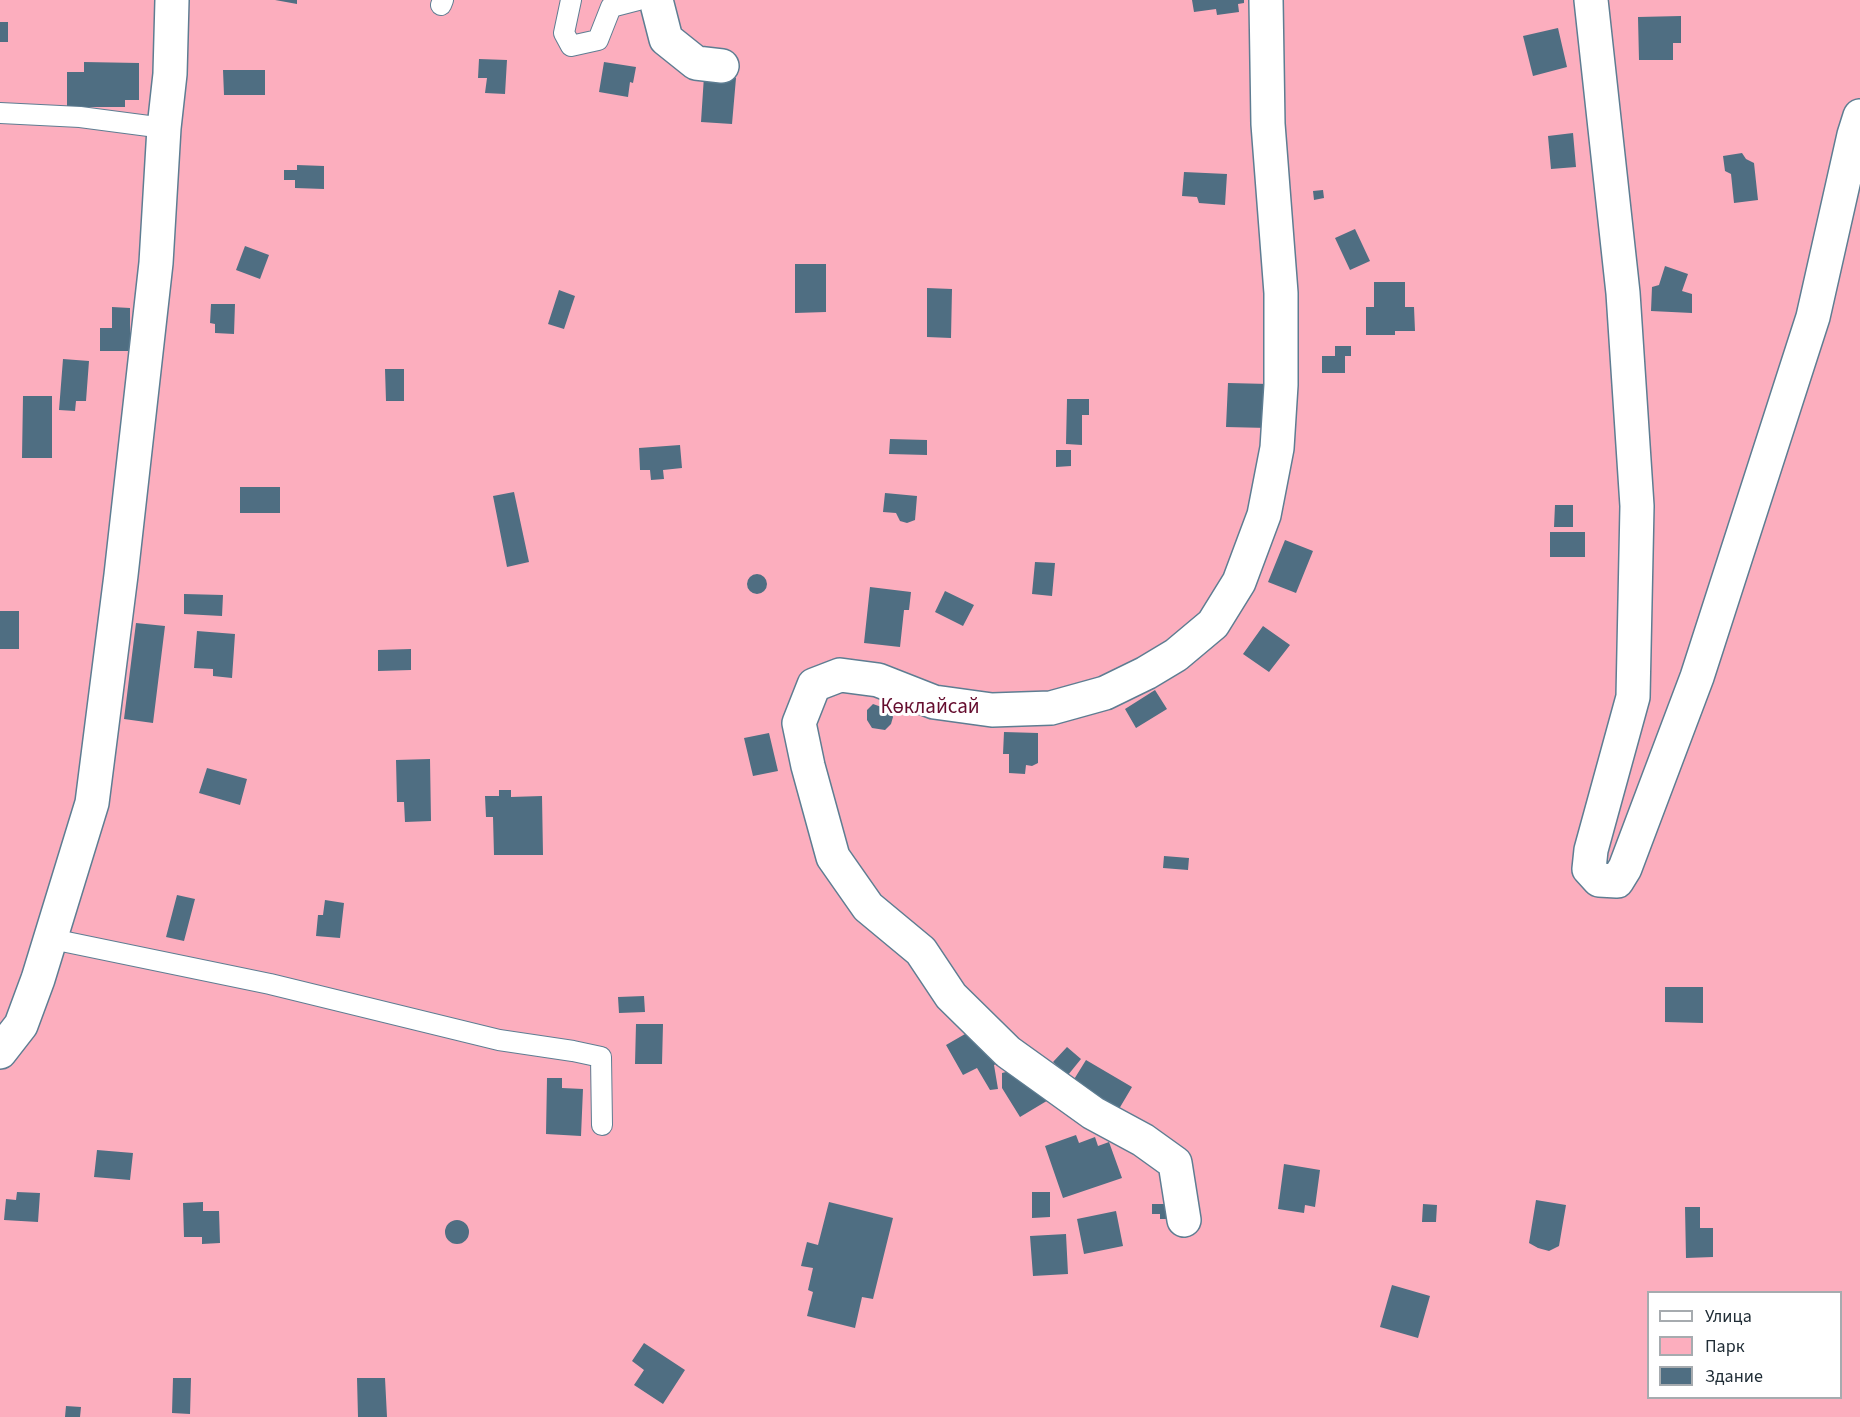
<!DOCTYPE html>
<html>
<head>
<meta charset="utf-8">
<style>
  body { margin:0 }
  #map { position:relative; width:1860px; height:1417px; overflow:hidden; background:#c4e7fe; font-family:"Source Sans 3",sans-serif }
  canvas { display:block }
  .legend { position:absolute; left:1647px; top:1291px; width:195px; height:108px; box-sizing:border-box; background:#fff; border:2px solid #a6abaf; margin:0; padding:8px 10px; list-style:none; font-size:18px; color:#202d36 }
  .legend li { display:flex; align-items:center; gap:12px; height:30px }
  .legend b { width:30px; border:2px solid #a6abaf }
</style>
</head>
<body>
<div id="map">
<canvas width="1860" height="1417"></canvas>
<ul class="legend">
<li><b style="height:8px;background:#fff"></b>Улица</li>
<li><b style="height:16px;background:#fcaebe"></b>Парк</li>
<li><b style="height:16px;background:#4f6e82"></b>Здание</li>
</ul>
</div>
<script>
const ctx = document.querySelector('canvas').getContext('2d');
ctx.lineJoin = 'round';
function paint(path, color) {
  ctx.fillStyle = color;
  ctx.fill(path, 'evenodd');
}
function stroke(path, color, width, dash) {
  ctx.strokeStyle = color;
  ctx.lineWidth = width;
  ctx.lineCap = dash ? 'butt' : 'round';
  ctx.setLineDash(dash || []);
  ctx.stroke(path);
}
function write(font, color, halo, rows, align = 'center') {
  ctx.font = font + ' "Source Sans 3",sans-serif';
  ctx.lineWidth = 6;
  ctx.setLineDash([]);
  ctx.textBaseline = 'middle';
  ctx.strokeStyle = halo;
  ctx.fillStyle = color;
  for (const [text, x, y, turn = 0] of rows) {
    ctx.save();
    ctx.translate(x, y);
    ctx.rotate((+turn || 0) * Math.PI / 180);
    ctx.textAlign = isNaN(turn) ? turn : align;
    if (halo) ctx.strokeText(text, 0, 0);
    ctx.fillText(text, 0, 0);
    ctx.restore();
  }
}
const green = new Path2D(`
  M0 0H1860V1417H0ZM1648 1292H1840V1398H1648Z`);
const building = new Path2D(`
  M275 0H297V4Z
  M1192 0H1244V3L1238 4 1239 12 1217 15 1216 9 1194 12Z
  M1681 16V43H1673V60H1639L1638 17Z
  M0 22H8V42H0Z
  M1558 28 1567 67 1533 76 1523 36Z
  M479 59 507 60 505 94 485 93 487 78H478Z
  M84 62 139 63V100H125V107H67V72H84Z
  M604 62 636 67 633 83 630 82 628 97 599 92Z
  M223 70H265V95H224Z
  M704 76 736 78 732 124 701 122Z
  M1573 133 1576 167 1551 169 1548 136Z
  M1742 153 1746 159 1754 163 1758 200 1734 203 1731 174 1725 171 1723 156Z
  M297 165 324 166V189L295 188V180H284V170H297Z
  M1184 172 1227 174 1225 205 1199 203 1197 197 1182 196Z
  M1323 190 1324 198 1314 200 1313 191Z
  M1355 229 1370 261 1350 270 1335 238Z
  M245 246 269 255 260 279 236 270Z
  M795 264H826V312L795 313Z
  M1665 266 1688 274 1682 291 1692 294V313L1651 311 1652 287 1659 285Z
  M1374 282H1405V307H1414L1415 331H1395V335H1366V307H1374Z
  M927 288 952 289 951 338 927 337Z
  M559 290 575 296 564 329 548 324Z
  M211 304H235L234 334 215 333V324L210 323Z
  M112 307 130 308V351H100V328H112Z
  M1335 346H1351V356H1345V373H1322V356H1335Z
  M63 359 89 361 86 401H76L75 411 59 410Z
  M385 369H404V401H386Z
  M1228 383 1269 384 1268 428 1226 427Z
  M23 396H52V458H22Z
  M1067 399H1089V415H1082V445L1066 444Z
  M890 439 927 440V455L889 454Z
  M680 445 682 468 663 470 664 479 651 480 650 470H640L639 448Z
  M1056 450H1071V466L1056 467Z
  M240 487H280V513H240Z
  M514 492 529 562 507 567 493 496Z
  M885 493 917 496 915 520 907 523 900 521 896 513 883 512Z
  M1555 505H1573V527H1554Z
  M1550 532H1585V557H1550Z
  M1285 540 1313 551 1296 593 1268 582Z
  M1035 562 1055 563 1052 596 1032 594Z
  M747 584a10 10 0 1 1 20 0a10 10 0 1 1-20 0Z
  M870 587 911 592 909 610H904L900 647 864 643Z
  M945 591 974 605 963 626 935 612Z
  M184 594 223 595 222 616 184 614Z
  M0 611H19V649H0Z
  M136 623 165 626 153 723 124 719Z
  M1263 626 1290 645 1269 672 1243 654Z
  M197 631 235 634 232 678 213 676V669L194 668Z
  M411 649V670L378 671V650Z
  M1155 690 1167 709 1136 728 1125 709Z
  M873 704 890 710 893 717 891 724 885 730 872 728 867 720V710Z
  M1004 732 1038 733V763L1032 766 1026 765 1025 774 1009 773V754H1003Z
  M769 733 778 771 753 776 744 738Z
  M430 759 431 821 405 822 404 802H397L396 760Z
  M207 768 247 779 240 805 199 793Z
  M499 790H511V797L542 796 543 855H494L493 817H486L485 796H499Z
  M1164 856 1189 858 1188 870 1163 868Z
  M177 895 195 899 184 941 166 937Z
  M325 900 344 903 340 938 316 936 318 915H323Z
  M1665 987H1703V1023L1665 1022Z
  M644 996 645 1012 619 1013 618 997Z
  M636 1024H663L662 1064H635Z
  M972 1030 1002 1061 994 1065 998 1089 990 1090 977 1068 963 1075 946 1045Z
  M1067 1047 1081 1059 1068 1075 1053 1062Z
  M1086 1060 1132 1087 1119 1109 1073 1081Z
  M1014 1070 1050 1099 1020 1117 1002 1088V1073Z
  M547 1078H562V1088L583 1089 581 1136 546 1134Z
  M1076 1135 1079 1143 1095 1137 1098 1146 1109 1142 1122 1178 1063 1198 1045 1146Z
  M97 1150 133 1153 130 1180 94 1177Z
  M1284 1164 1320 1170 1315 1207 1305 1205 1304 1213 1278 1209Z
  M17 1192 40 1193 38 1222 4 1220 6 1199 16 1200Z
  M1032 1192H1050V1217L1032 1218Z
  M1536 1200 1566 1205 1559 1246 1549 1251 1538 1248 1529 1243Z
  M203 1202V1211H219L220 1243 202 1244V1237H184L183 1203Z
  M829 1202 893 1218 873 1299 862 1297 855 1328 807 1316 813 1292 808 1290 813 1268 801 1266 807 1242 818 1245Z
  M1152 1204H1171L1172 1219H1160V1214H1152Z
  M1423 1204 1437 1205 1436 1222H1422Z
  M1685 1207H1700V1228H1713V1257L1686 1258Z
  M1116 1211 1123 1246 1084 1254 1077 1219Z
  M445 1232a12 12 0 1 1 24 0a12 12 0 1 1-24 0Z
  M1066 1234 1068 1274 1033 1276 1030 1236Z
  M1392 1285 1430 1296 1418 1338 1380 1327Z
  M644 1343 685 1370 663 1404 634 1385 644 1370 632 1361Z
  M173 1378H191L190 1414 172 1413Z
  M357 1378H385L387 1417H358Z
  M66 1406 81 1407 80 1417H65Z`);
const service = new Path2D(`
  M571 0 564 33 571 46 598 40 611 7 638 0
  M441 5 443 0
  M0 113 80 117 164 128
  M52 939 270 984 499 1040 573 1051 601 1057 602 1125`);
const minor = new Path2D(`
  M656 0 666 39 696 63 722 66
  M1591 0 1623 293 1637 506 1633 697 1591 850 1589 869 1599 880 1617 881 1625 868 1697 677 1813 317 1854 135 1860 116
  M1184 1220 1175 1163 1143 1140 1093 1113 1008 1052 951 996 921 951 868 907 833 857 808 766 799 723 814 685 840 675 878 680 934 702 992 710 1051 708 1105 693 1146 673 1176 655 1213 624 1239 582 1264 515 1277 448 1281 385V293L1268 124 1266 0`);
const tertiary = new Path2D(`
  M0 1052 21 1025 38 979 92 803 121 575 156 263 164 128 170 74 172 0`);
const parkNames = [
  ["Көклайсай",930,708]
];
paint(green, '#fcaebe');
paint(building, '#4f6e82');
stroke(service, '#5e7d92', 22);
stroke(minor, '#5e7d92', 36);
stroke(tertiary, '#5e7d92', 36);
stroke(service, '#fff', 20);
stroke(minor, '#fff', 33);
stroke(tertiary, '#fff', 33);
write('21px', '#650d2e', '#fff', parkNames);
</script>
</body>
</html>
